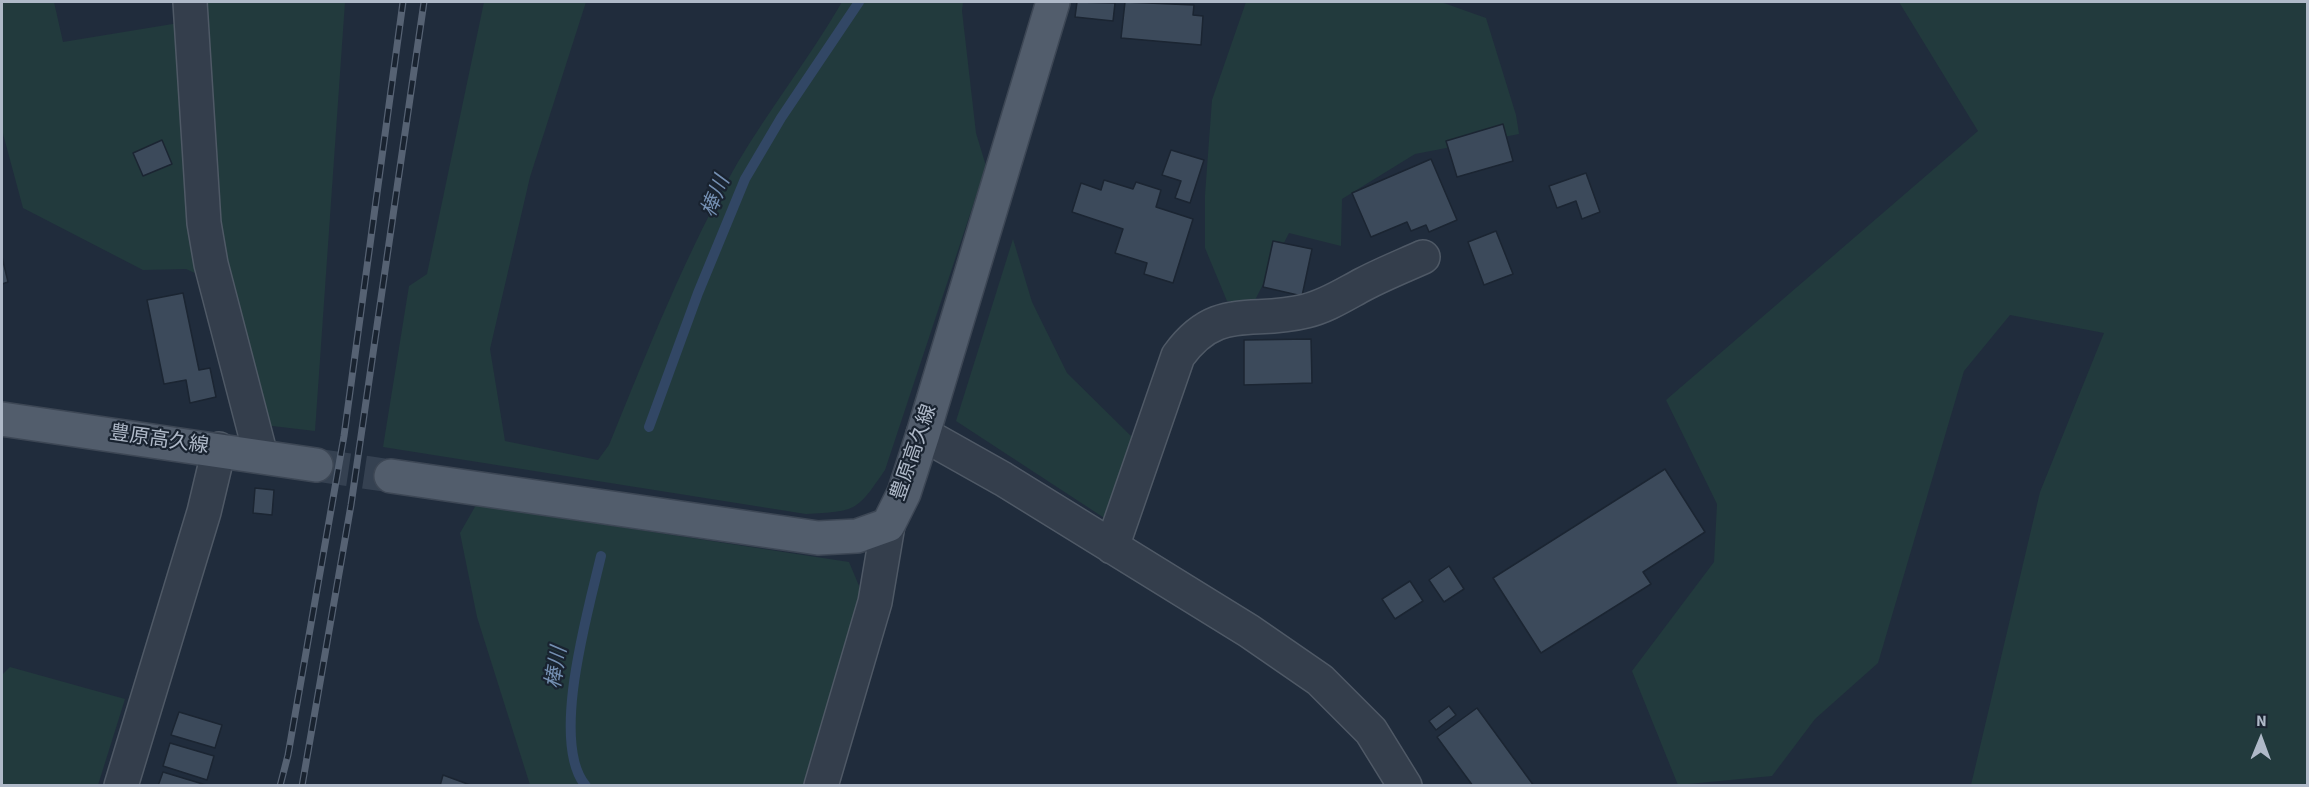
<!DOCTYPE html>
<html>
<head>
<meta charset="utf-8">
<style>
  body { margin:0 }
  #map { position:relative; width:2309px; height:787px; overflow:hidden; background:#202c3c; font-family:"Source Sans 3",sans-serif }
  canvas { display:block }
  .frame { position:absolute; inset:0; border:3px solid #afb9c8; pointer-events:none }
  .north { position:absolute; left:2231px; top:709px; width:60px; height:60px; -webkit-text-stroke:4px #192330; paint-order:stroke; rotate:1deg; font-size:16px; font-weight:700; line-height:24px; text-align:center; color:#afb9c8 }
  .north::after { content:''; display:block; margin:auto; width:21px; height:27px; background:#afb9c8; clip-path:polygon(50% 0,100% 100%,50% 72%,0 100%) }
</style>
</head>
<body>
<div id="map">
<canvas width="2309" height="787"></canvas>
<div class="frame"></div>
<div class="north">N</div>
</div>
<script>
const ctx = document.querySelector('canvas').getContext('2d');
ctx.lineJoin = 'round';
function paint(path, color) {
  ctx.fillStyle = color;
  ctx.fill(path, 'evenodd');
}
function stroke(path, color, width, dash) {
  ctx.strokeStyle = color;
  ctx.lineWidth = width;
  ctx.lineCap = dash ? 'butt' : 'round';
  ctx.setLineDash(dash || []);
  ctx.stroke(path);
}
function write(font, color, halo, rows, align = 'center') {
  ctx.font = font + ' "Source Sans 3","Noto Sans JP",sans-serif';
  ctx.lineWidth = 4.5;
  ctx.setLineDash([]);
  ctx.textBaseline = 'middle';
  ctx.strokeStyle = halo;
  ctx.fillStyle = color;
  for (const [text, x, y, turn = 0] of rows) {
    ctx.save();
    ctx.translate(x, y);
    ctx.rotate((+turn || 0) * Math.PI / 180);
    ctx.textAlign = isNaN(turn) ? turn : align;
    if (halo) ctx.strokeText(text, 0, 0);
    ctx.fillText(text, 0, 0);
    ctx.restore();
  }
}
const green = new Path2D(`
  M2 2H54L63 42 203 19V2H345L315 431 264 425 229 288 186 269 143 270 23 208 2 130Z
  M484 2H586L530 177 490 349 505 441 598 460 609 445C648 350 686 252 738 162 771 107 810 57 842 2H963L962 11 976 133 986 166 885 470C856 512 857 511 806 514L383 447 409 286 427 274Z
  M1246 2H1441L1486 18 1516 115 1519 134 1415 154 1342 199 1341 246 1289 233 1254 302 1227 301 1205 248V195L1212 100Z
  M1899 2H2307V785H1971L2040 492 2104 333 2010 315 1964 371 1878 663 1815 719 1772 776 1678 785 1632 671 1714 562 1717 504 1666 400 1978 131Z
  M1013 239 1032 302 1067 373 1133 438 1112 523 956 421Z
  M476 505 849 562 862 593 803 785H530L477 617 460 533Z
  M10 667 125 699 98 785H2V675Z`);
const stream = new Path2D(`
  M649 427 698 293 745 179 781 118 859 2
  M586 786C549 743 589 608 601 556`);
const building = new Path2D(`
  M1077 2 1115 3 1113 21 1075 17Z
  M1125 2 1194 5 1193 15 1203 16 1201 45 1121 38Z
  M1503 124 1513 161 1457 177 1446 141Z
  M162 140 172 164 143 176 133 153Z
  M1171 150 1204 160 1190 203 1175 198 1181 181 1162 175Z
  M1431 159 1457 220 1429 232 1426 225 1411 231 1407 222 1371 237 1352 193Z
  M1586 173 1600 212 1582 219 1576 201 1557 208 1549 186Z
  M1104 180 1133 189 1136 182 1161 190 1156 207 1193 219 1173 283 1144 274 1147 263 1115 253 1123 229 1072 212 1081 183 1101 190Z
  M1496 231 1513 274 1484 285 1468 242Z
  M1273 241 1312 249 1302 296 1263 287Z
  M2 257 8 282 2 284Z
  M183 293 199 370 210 368 216 397 190 403 186 380 164 384 147 300Z
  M1311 339 1312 383 1244 385V340Z
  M1665 469 1705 532 1643 572 1651 584 1541 653 1493 578Z
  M255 488 274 490 272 515 253 513Z
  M1449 566 1464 589 1444 602 1429 580Z
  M1410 581 1423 601 1395 619 1382 599Z
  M1449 706 1456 715 1436 730 1429 721Z
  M1477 708 1534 786H1473L1437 737Z
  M179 712 222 725 215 748 171 735Z
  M170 743 214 756 207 780 163 766Z
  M163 772 206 785 158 786Z
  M443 775 473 786H440Z`);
const majorTunnel = new Path2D(`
  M316 465 391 476`);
const minor = new Path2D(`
  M190 2 204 223 211 264 261 456
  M923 434 1003 479 1249 631 1320 680 1371 731 1405 786
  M1112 547 1178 356C1217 302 1251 325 1306 311 1327 306 1345 294 1364 284 1383 274 1403 266 1423 257
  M121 786 204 512 219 449
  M821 786 875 602 888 525`);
const major = new Path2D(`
  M2 419 316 465
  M391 476 818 538 857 536 888 525 904 493 923 434 1053 2`);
const rail = new Path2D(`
  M280 786 288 755 344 436 403 2
  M302 786 351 505 424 2`);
const streetNames = [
  ["豊原高久線",159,441,8],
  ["豊原高久線",915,453,-71]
];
const waterNames = [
  ["棒川",717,197,-68],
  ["棒川",558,668,-81]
];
paint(green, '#223a3d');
stroke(stream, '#324765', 10);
paint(building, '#3c4a5b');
stroke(building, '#1b2532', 1.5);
stroke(majorTunnel, '#354151', 33, [33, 16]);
stroke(minor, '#4f5966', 36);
stroke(major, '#3d4755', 36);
stroke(minor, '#343e4c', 33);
stroke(major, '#525d6c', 33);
stroke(rail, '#566273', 7);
stroke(rail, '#192330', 4.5, [14]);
write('20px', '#afb9c8', '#192330', streetNames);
write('italic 21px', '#748fb2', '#192330', waterNames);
</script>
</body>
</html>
